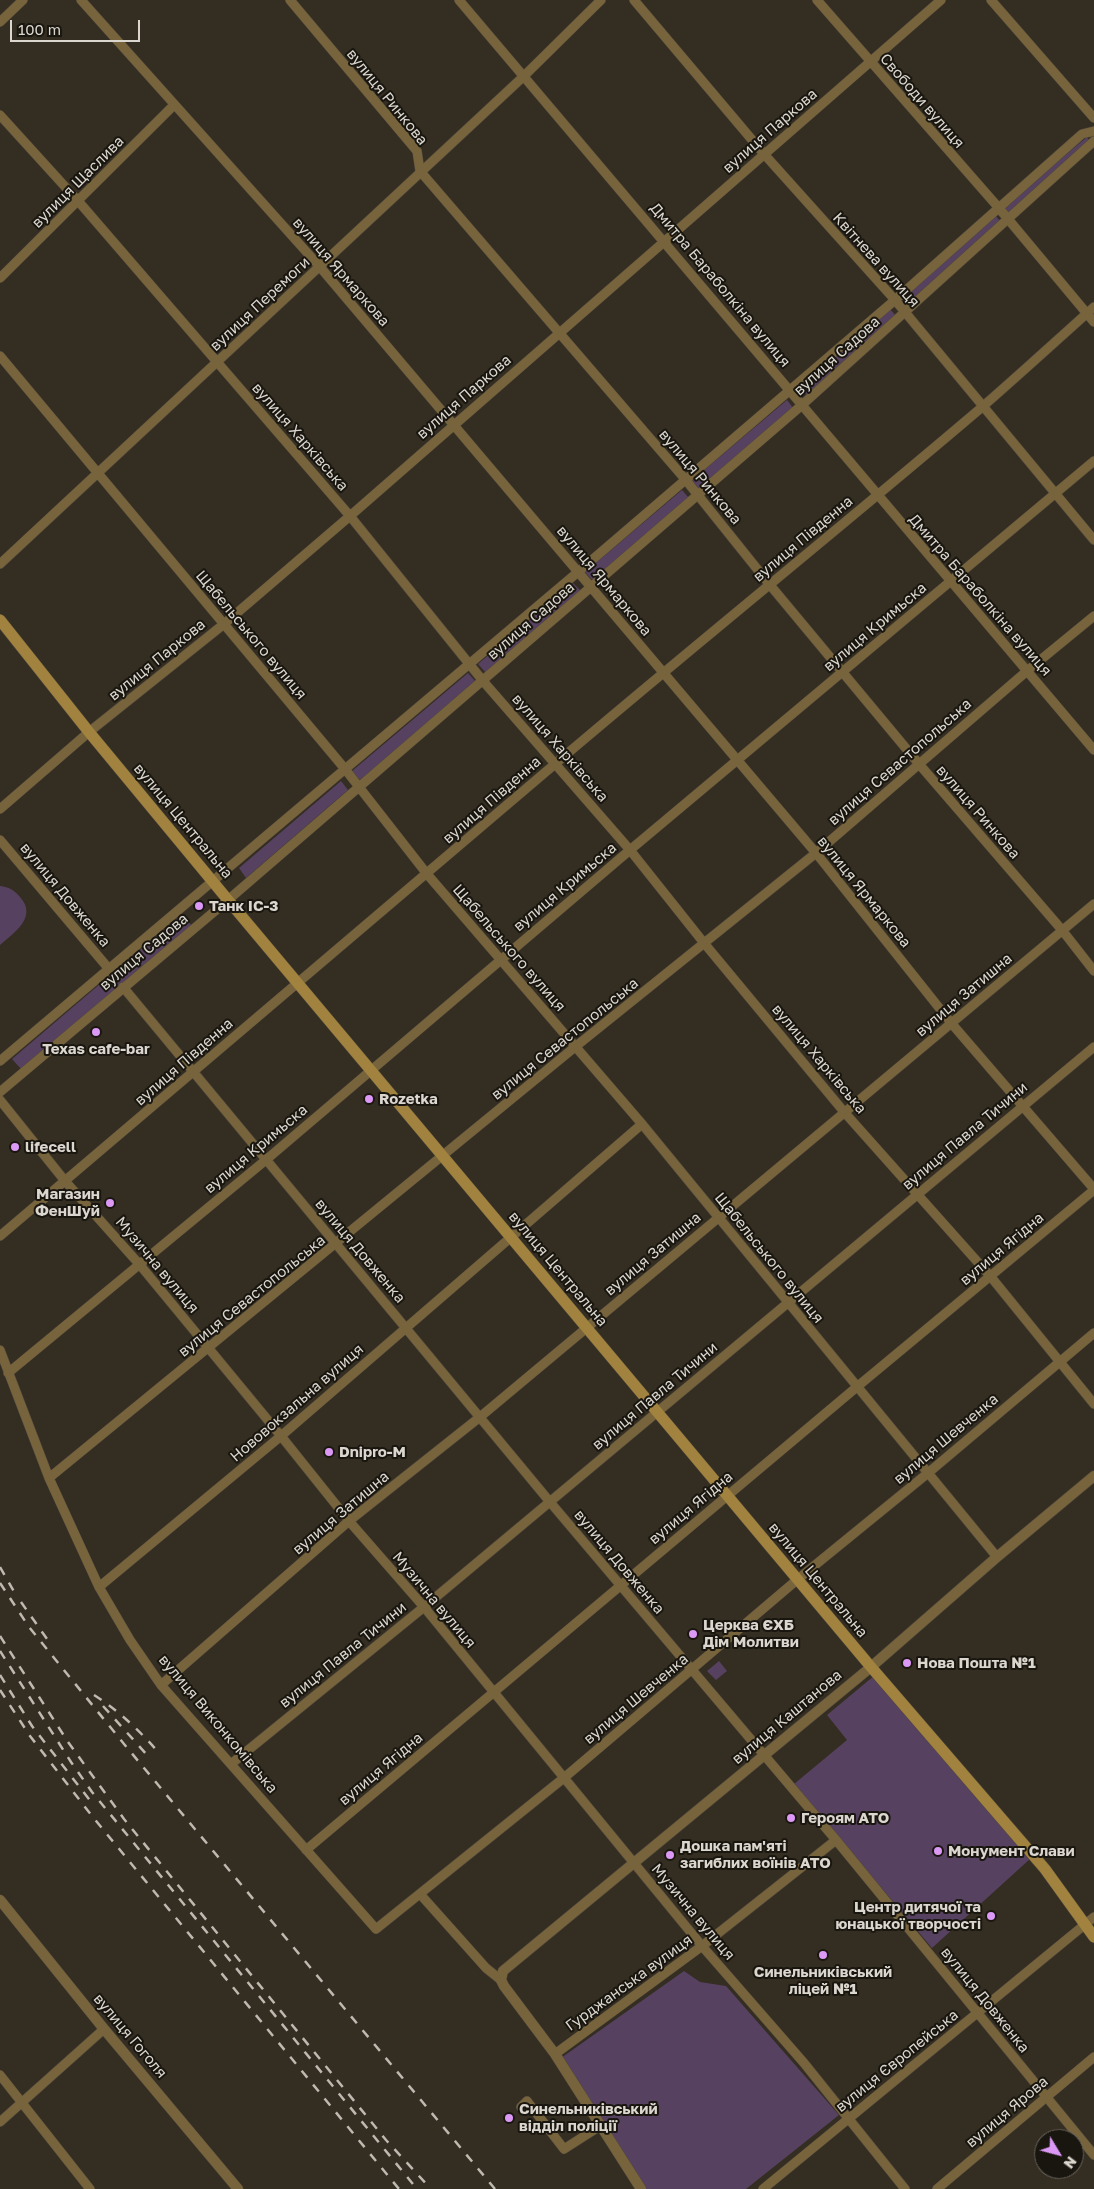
<!DOCTYPE html>
<html>
<head>
<meta charset="utf-8">
<style>
  body { margin:0 }
  #map { position:relative; width:1094px; height:2189px; overflow:hidden; background:#342d21; font-family:"Golos Text",sans-serif }
  canvas { display:block }
  .north { position:absolute; left:1034px; top:2129px; width:50px; height:50px; box-sizing:border-box; background:#191610; border:1px solid #67635c; border-radius:50%; rotate:127deg; font-size:14px; font-weight:700; line-height:20px; text-align:center; color:#dbd7cf }
  .north::after { content:''; display:block; margin:auto; width:18px; height:22px; background:#db99f5; clip-path:polygon(50% 0,100% 100%,50% 72%,0 100%) }
  .scale { position:absolute; left:10px; top:20px; width:130px; height:22px; box-sizing:border-box; border:2px solid #dbd7cf; border-top:0; padding-left:6px; font-size:15px; line-height:18px; white-space:nowrap; color:#dbd7cf; -webkit-text-stroke:4px #191610; paint-order:stroke }
</style>
</head>
<body>
<div id="map">
<canvas width="1094" height="2189"></canvas>
<div class="north">N</div>
<div class="scale">100 m</div>
</div>
<script>
const ctx = document.querySelector('canvas').getContext('2d');
ctx.lineJoin = 'round';
function paint(path, color) {
  ctx.fillStyle = color;
  ctx.fill(path, 'evenodd');
}
function stroke(path, color, width, dash) {
  ctx.strokeStyle = color;
  ctx.lineWidth = width;
  ctx.lineCap = dash ? 'butt' : 'round';
  ctx.setLineDash(dash || []);
  ctx.stroke(path);
}
function write(font, color, halo, rows, align = 'center') {
  ctx.font = font + ' "Golos Text",sans-serif';
  ctx.lineWidth = 4;
  ctx.setLineDash([]);
  ctx.textBaseline = 'middle';
  ctx.strokeStyle = halo;
  ctx.fillStyle = color;
  for (const [text, x, y, turn = 0] of rows) {
    ctx.save();
    ctx.translate(x, y);
    ctx.rotate((+turn || 0) * Math.PI / 180);
    ctx.textAlign = isNaN(turn) ? turn : align;
    if (halo) ctx.strokeText(text, 0, 0);
    ctx.fillText(text, 0, 0);
    ctx.restore();
  }
}
const green = new Path2D(`
  M1087 137 1089 140 1010 214 1003 207Z
  M995 215 1001 222 909 305 903 297Z
  M890 309 897 317 807 396 800 388Z
  M787 400 794 409 698 490 691 481Z
  M682 490 689 498 592 580 585 572Z
  M573 583 581 591 486 673 478 664Z
  M468 673 476 682 360 780 352 771Z
  M341 781 348 790 246 878 239 868Z
  M0 886C9 887 14 890 20 897 38 917 14 933 0 945Z
  M182 914 192 926 21 1069 12 1059Z
  M719 1661 727 1671 716 1680 707 1671Z
  M875 1675 1030 1859 932 1948 794 1784 847 1740 827 1715Z
  M684 1971 700 1982 726 1986 839 2115 746 2189H641L561 2058Z`);
const minor = new Path2D(`
  M81 0 320 267 816 853 952 1024 1094 1189
  M290 0 417 151 420 171 685 479 770 585 919 764 1062 930 1094 971
  M459 0 1094 750
  M634 0 764 154 895 300 1094 540
  M817 0 998 207 1094 322
  M991 0 1094 118
  M0 22 23 0
  M0 115 79 202 350 516 483 681 630 850 704 943 845 1113 991 1277 1094 1404
  M0 278 174 105
  M0 356 345 769 427 874 642 1124 997 1557
  M0 564 524 76 601 0
  M0 809 89 732 224 624 350 516 941 0
  M0 840 109 969
  M123 987 550 1502 836 1840 1094 2155
  M0 1061 578 572 895 300 1082 134 1094 131
  M0 1092 228 900 802 405 1094 141
  M0 1100 65 1181 140 1265 281 1436 349 1521 424 1607 702 1946 804 2063 905 2189
  M0 1236C186 1079 370 921 555 764 696 644 840 528 981 408 1019 375 1056 341 1094 307
  M0 1350 49 1478 99 1587 130 1640 161 1685 376 1929 565 1777 798 1579 928 1473 1094 1333
  M8 1373 267 1159 630 850 1094 461
  M49 1478 575 1047 816 853 1027 671 1094 616
  M99 1587 281 1436 642 1124
  M161 1685 349 1521 480 1417 1094 904
  M231 1764 424 1607 1094 1047
  M306 1850 858 1386 1094 1190
  M420 1894 486 1968 501 1980
  M555 2054 702 1946 836 1840
  M0 2075 90 2189
  M521 2107 527 2101 564 2149 600 2126
  M0 2122 104 2029
  M763 2189 1094 1917
  M937 2189 1094 2057`);
const tertiary = new Path2D(`
  M0 1900 104 2029 238 2189
  M641 2189 555 2054 504 1986 501 1980 503 1971 871 1667 997 1557 1094 1476`);
const secondary = new Path2D(`
  M0 620 89 732 228 900 871 1667 1045 1869 1094 1937`);
const rail = new Path2D(`
  M0 1567 17 1597
  M0 1583 29 1627 124 1744 495 2189
  M21 1602 47 1639
  M0 1636 68 1742 124 1819 386 2140 431 2189
  M0 1651 71 1762 92 1792 417 2189
  M0 1675 32 1726 92 1803
  M0 1690 30 1736 92 1816 399 2189
  M94 1695C119 1711 139 1730 159 1753
  M103 1706 148 1756`);
const markers = [
  [199,906,5,"#db99f5"],
  [96,1032,5,"#db99f5"],
  [369,1099,5,"#db99f5"],
  [15,1147,5,"#db99f5"],
  [110,1203,5,"#db99f5"],
  [329,1452,5,"#db99f5"],
  [693,1634,5,"#db99f5"],
  [907,1663,5,"#db99f5"],
  [791,1818,5,"#db99f5"],
  [938,1851,5,"#db99f5"],
  [670,1855,5,"#db99f5"],
  [991,1916,5,"#db99f5"],
  [823,1955,5,"#db99f5"],
  [509,2118,5,"#db99f5"]
];
const streetNames = [
  ["вулиця Ринкова",387,97,51],
  ["Свободи вулиця",922,101,49],
  ["вулиця Паркова",770,131,-41],
  ["вулиця Щаслива",78,182,-45],
  ["Квітнева вулиця",876,260,48],
  ["вулиця Ярмаркова",341,272,49],
  ["Дмитра Бараболкіна вулиця",720,285,50],
  ["вулиця Перемоги",260,304,-43],
  ["вулиця Садова",837,356,-42],
  ["вулиця Паркова",464,397,-41],
  ["вулиця Харківська",300,437,49],
  ["вулиця Ринкова",700,477,50],
  ["вулиця Південна",803,539,-40],
  ["вулиця Ярмаркова",604,581,50],
  ["Дмитра Бараболкіна вулиця",980,595,49],
  ["вулиця Садова",531,621,-41],
  ["вулиця Кримьска",875,627,-40],
  ["Щабельського вулиця",251,635,50],
  ["вулиця Паркова",157,660,-39],
  ["вулиця Харківська",560,748,49],
  ["вулиця Севастопольська",900,762,-41],
  ["вулиця Південна",492,800,-41],
  ["вулиця Ринкова",978,812,49],
  ["вулиця Центральна",183,821,50],
  ["вулиця Кримьска",565,887,-40],
  ["вулиця Ярмаркова",864,892,51],
  ["вулиця Довженка",65,895,50],
  ["Щабельського вулиця",509,948,49],
  ["вулиця Садова",144,952,-40],
  ["вулиця Затишна",964,995,-40],
  ["вулиця Севастопольська",565,1039,-39],
  ["вулиця Харківська",819,1059,50],
  ["вулиця Південна",184,1062,-41],
  ["вулиця Павла Тичини",965,1136,-40],
  ["вулиця Кримьска",256,1149,-40],
  ["вулиця Ягідна",1002,1249,-40],
  ["вулиця Довженка",360,1251,50],
  ["вулиця Затишна",653,1254,-40],
  ["Щабельського вулиця",769,1258,51],
  ["Музична вулиця",157,1265,50],
  ["вулиця Центральна",558,1269,50],
  ["вулиця Севастопольська",252,1296,-39],
  ["вулиця Павла Тичини",655,1396,-40],
  ["Нововокзальна вулиця",297,1403,-41],
  ["вулиця Шевченка",946,1439,-40],
  ["вулиця Ягідна",691,1508,-40],
  ["вулиця Затишна",341,1513,-40],
  ["вулиця Довженка",619,1562,50],
  ["вулиця Центральна",818,1580,50],
  ["Музична вулиця",434,1600,50],
  ["вулиця Павла Тичини",343,1655,-39],
  ["вулиця Шевченка",636,1699,-40],
  ["вулиця Каштанова",787,1717,-40],
  ["вулиця Виконкомівська",218,1724,50],
  ["вулиця Ягідна",381,1769,-40],
  ["Музична вулиця",693,1912,50],
  ["Гурджанська вулиця",629,1983,-36],
  ["вулиця Довженка",985,2000,51],
  ["вулиця Гоголя",130,2036,50],
  ["вулиця Європейська",897,2061,-39],
  ["вулиця Ярова",1007,2112,-40]
];
const poiNames = [
  ["Танк ІС-3",209,906],
  ["Texas cafe-bar",96,1049,"center"],
  ["Rozetka",379,1099],
  ["lifecell",25,1147],
  ["Магазин",100,1194,"right"],
  ["ФенШуй",100,1211,"right"],
  ["Dnipro-M",339,1452],
  ["Церква ЄХБ",703,1625],
  ["Дім Молитви",703,1642],
  ["Нова Пошта №1",917,1663],
  ["Героям АТО",801,1818],
  ["Дошка пам'яті",680,1846],
  ["загиблих воїнів АТО",680,1863],
  ["Монумент Слави",948,1851],
  ["Центр дитячої та",981,1907,"right"],
  ["юнацької творчості",981,1924,"right"],
  ["Синельниківський",823,1972,"center"],
  ["ліцей №1",823,1989,"center"],
  ["Синельниківський",519,2109],
  ["відділ поліції",519,2126]
];
paint(green, '#574160');
stroke(minor, '#4f483d', 10);
stroke(tertiary, '#4f483d', 11);
stroke(secondary, '#4f483d', 12);
stroke(minor, '#78643c', 9);
stroke(tertiary, '#78643c', 10);
stroke(secondary, '#a1823e', 11);
stroke(rail, '#beb9b1', 2.5, [9, 9]);
for (const [x, y, r, color] of markers) {
  const dot = new Path2D();
  dot.arc(x, y, r, 0, 2 * Math.PI);
  ctx.fillStyle = color;
  ctx.fill(dot);
  stroke(dot, '#191610', 2);
}
write('15px', '#dbd7cf', '#191610', streetNames);
write('bold 15px', '#dbd7cf', '#191610', poiNames, 'left');
</script>
</body>
</html>
